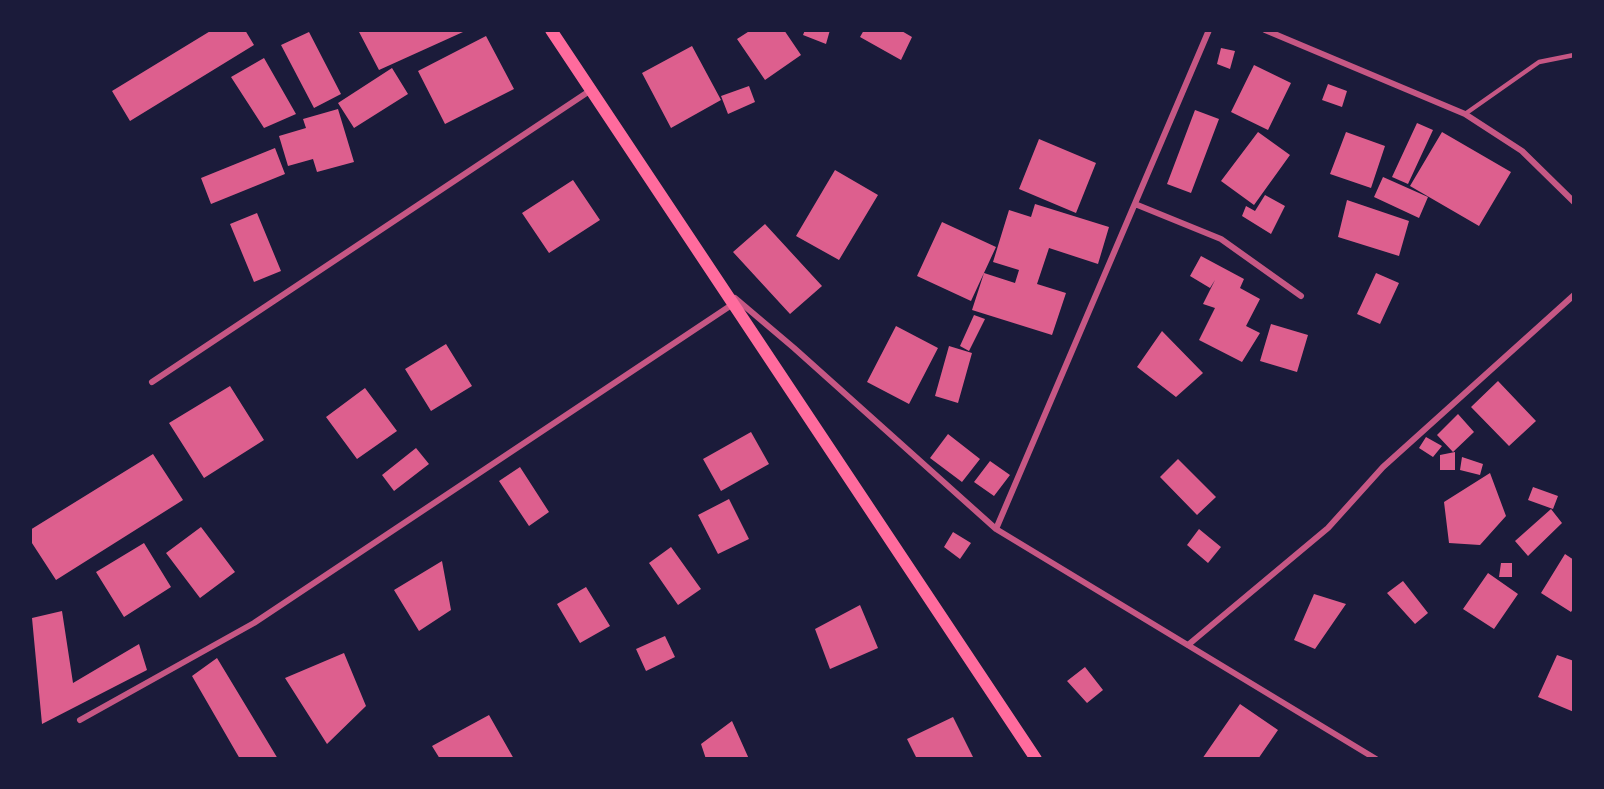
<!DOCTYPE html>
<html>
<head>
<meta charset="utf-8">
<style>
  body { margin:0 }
  #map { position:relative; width:1604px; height:789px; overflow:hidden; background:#1b1b3a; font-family:Lato,sans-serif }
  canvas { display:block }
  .frame { position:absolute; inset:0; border:32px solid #1b1b3a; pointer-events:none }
</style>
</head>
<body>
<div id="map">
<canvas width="1604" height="789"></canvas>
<div class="frame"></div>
</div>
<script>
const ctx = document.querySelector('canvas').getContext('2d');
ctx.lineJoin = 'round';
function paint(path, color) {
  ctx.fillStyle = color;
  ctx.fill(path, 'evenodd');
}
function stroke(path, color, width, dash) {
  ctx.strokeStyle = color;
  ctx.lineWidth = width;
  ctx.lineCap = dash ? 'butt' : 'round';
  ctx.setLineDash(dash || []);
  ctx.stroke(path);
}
const building = new Path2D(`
  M212 30H245L254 45 130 121 112 91Z
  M358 30H462L463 32 379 70Z
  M751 30H784L801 55 765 80 737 39Z
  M805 30H830L826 44 803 35Z
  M864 30H900L912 37 901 60 860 37Z
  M309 32 341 94 314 108 281 45Z
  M486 36 514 89 445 124 418 71Z
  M692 46 721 100 671 128 642 73Z
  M1221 48 1235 51 1230 69 1217 64Z
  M264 58 296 114 264 128 231 77Z
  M1254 65 1291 83 1268 130 1231 112Z
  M392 68 408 94 354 128 338 103Z
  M1328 84 1347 91 1342 107 1322 100Z
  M749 86 755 102 728 114 721 96Z
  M338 109 354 162 317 172 313 159 288 166 279 136 306 128 303 119Z
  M1195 110 1219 119 1191 193 1167 184Z
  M1417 123 1433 130 1408 184 1392 177Z
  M1258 132 1290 155 1254 205 1221 181Z
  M1346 132 1385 146 1371 188 1330 174Z
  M1442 132 1511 172 1479 226 1410 186Z
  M1039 139 1096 163 1076 213 1019 189Z
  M275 148 285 174 211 204 201 178Z
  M835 170 878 195 839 260 796 236Z
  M1383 177 1428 197 1419 218 1374 197Z
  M573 180 600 220 549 253 522 213Z
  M1265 195 1285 206 1271 234 1242 216 1246 206 1255 211Z
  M1347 200 1409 221 1399 256 1338 237Z
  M1035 204 1109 227 1098 264 1049 248 1037 284 1066 293 1052 335 972 310 984 273 1015 283 1019 270 993 262 1009 210 1031 217Z
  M257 213 281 271 254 282 230 224Z
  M942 222 996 247 971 301 917 276Z
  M765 224 822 286 790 314 733 252Z
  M1201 256 1244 279 1240 288 1260 299 1246 326 1260 333 1242 362 1199 340 1215 308 1203 304 1215 280 1210 288 1190 276Z
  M1376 273 1399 283 1380 324 1357 314Z
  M974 315 985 319 969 351 960 346Z
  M1271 324 1308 335 1297 372 1260 361Z
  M896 326 938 348 909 404 867 382Z
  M1162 331 1203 373 1176 397 1137 367Z
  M446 344 472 386 431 411 405 369Z
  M949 346 972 353 958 403 935 396Z
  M1498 381 1536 421 1509 446 1471 407Z
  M230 386 264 440 204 478 169 423Z
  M365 388 397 431 357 459 326 417Z
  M1458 414 1474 432 1453 452 1437 435Z
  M751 432 769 464 721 491 703 459Z
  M948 434 980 459 962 482 930 458Z
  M1426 437 1442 446 1433 457 1419 448Z
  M416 448 429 464 394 491 382 475Z
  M1455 452V470H1440V455Z
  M153 454 183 500 56 580 30 540V530Z
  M1462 457 1483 464 1480 475 1460 470Z
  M1178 459 1216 497 1197 515 1160 477Z
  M990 461 1010 475 994 496 974 482Z
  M520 467 549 512 529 526 499 481Z
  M1490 473 1506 516 1480 545 1449 543 1444 502Z
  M1533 487 1558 496 1553 509 1528 500Z
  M729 499 749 539 718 554 698 515Z
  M1551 509 1562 523 1528 556 1515 541Z
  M201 527 235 572 200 598 166 553Z
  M1199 529 1221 547 1208 563 1187 545Z
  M953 532 971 543 960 559 944 547Z
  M144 543 171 587 124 617 96 572Z
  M671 547 701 589 678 605 649 563Z
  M1565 554 1574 560V607L1571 612 1541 593Z
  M442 561 451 610 419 631 394 590Z
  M1501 563H1512V577H1499Z
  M1488 573 1518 594 1494 629 1463 609Z
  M1403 581 1428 613 1415 624 1387 593Z
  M586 587 610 626 580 643 557 604Z
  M1314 594 1346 604 1315 649 1294 640Z
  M860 605 878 648 830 669 815 629Z
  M62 611 73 683 139 644 147 670 42 724 32 618Z
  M665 636 675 657 646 671 636 649Z
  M344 653 366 706 327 744 285 678Z
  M1557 655 1574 661V712L1538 697Z
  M217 658 278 759H240L192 676Z
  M1085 667 1103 690 1087 703 1067 681Z
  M1240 704 1278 730 1258 759H1202Z
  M489 715 514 759H440L432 746Z
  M953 717 974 759H917L907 739Z
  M732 721 749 759H706L701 744Z`);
const service = new Path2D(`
  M1465 114 1539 62 1574 55`);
const minor = new Path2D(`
  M1265 30 1465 114 1522 151 1574 202
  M1135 204 1221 239 1301 296
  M735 298 794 348 996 529 1376 759
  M152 382 591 90
  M996 529 1209 30
  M1188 645 1328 528 1383 467 1574 295
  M80 720 254 623 733 304`);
const secondary = new Path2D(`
  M551 30 1036 759`);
paint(building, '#dd5f8e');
stroke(service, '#c65784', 4.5);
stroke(minor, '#c65784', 6);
stroke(secondary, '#ff6b9d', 12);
</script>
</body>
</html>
